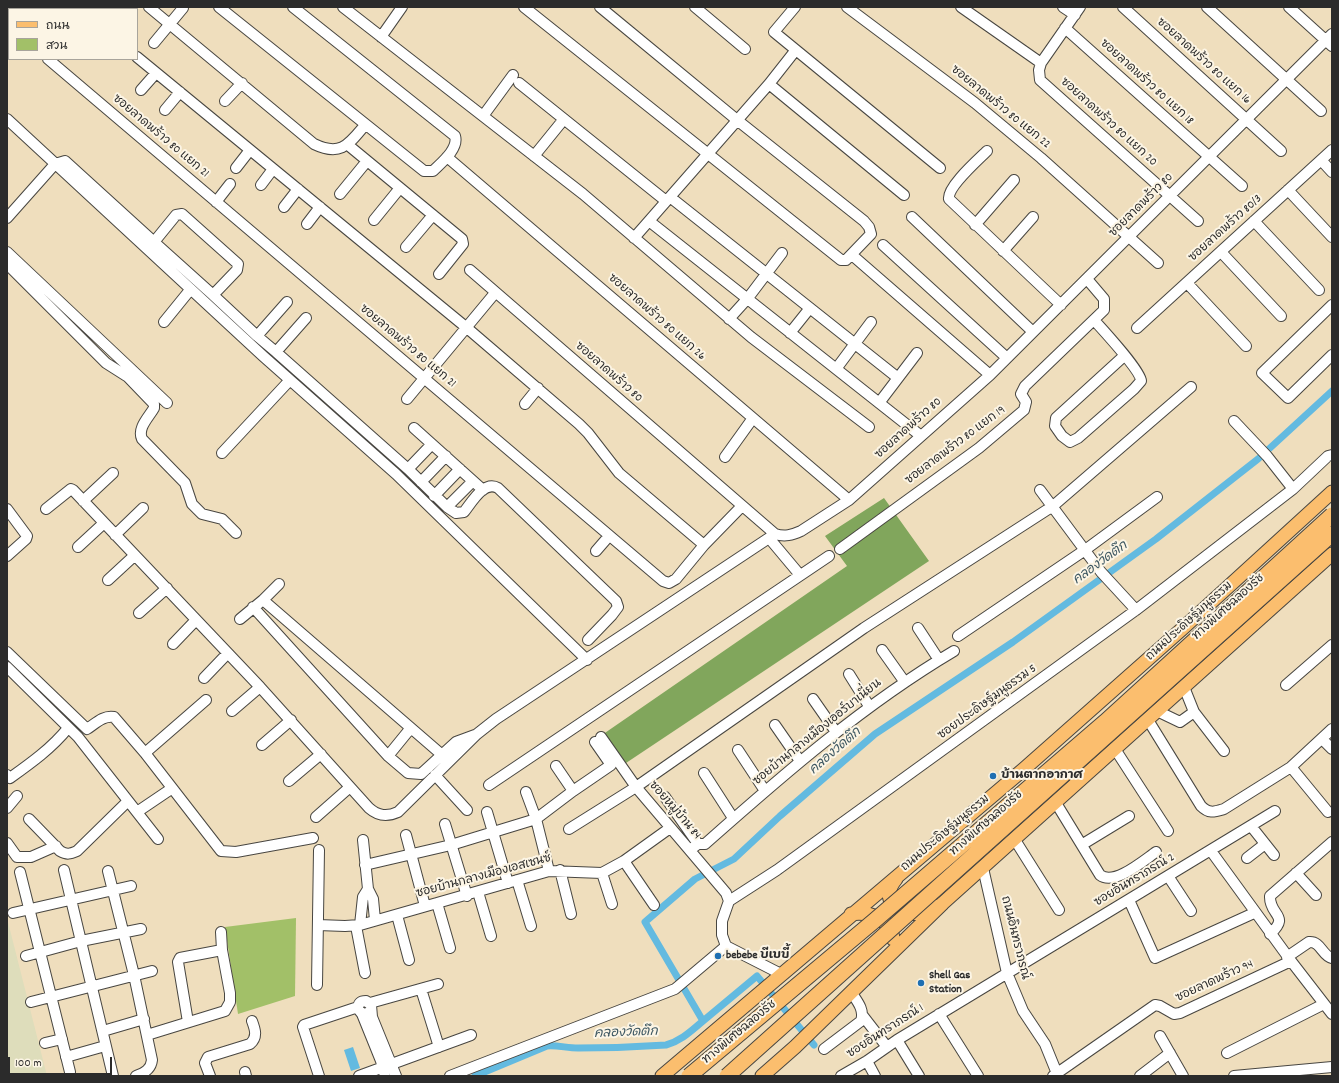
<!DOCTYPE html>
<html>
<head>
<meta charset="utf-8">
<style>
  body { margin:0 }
  #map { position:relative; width:1339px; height:1083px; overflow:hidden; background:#efdebd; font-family:Dekko,"Playpen Sans Thai",sans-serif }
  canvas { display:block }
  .frame { position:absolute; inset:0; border:8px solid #2b2b2b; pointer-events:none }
  .legend { position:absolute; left:8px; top:8px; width:130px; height:52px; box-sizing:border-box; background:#fcf5e5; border:1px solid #a8a49b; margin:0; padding:5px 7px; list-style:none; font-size:12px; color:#2b2b2b }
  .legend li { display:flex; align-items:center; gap:8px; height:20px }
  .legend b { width:20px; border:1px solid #a8a49b }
  .scale { position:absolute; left:8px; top:1057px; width:104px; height:18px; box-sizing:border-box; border:2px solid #2b2b2b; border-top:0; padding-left:5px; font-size:12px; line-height:14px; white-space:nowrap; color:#2b2b2b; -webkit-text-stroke:3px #fcf5e5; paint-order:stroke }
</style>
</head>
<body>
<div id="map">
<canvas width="1339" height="1083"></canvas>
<div class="frame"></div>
<ul class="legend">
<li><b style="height:5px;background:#fbbe6e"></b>ถนน</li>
<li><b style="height:11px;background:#a2c068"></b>สวน</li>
</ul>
<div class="scale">100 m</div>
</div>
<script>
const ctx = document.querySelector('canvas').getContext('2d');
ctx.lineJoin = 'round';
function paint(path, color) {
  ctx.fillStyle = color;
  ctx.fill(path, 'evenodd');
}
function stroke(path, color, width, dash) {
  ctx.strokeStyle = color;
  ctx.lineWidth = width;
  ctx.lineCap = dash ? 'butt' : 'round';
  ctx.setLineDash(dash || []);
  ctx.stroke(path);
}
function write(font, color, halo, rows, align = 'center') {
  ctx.font = font + ' Dekko,"Playpen Sans Thai",sans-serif';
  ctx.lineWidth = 4;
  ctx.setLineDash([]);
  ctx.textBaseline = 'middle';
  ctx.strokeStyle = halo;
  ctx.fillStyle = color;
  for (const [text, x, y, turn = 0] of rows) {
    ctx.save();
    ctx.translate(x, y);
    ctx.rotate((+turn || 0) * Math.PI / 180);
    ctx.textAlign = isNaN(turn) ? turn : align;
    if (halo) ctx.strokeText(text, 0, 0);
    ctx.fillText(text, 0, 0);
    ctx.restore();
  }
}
const built = new Path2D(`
  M7 918 47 1076H7Z`);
const green = new Path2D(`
  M296 918 295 996 238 1014 225 927Z`);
const forest = new Path2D(`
  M884 498 929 561 620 767 599 737 847 566 825 536Z`);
const water = new Path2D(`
  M353 1047 360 1068 351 1071 344 1050Z`);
const canal = new Path2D(`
  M703 1021 757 976 814 1045
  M475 1076 547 1046C557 1045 567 1048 578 1048 607 1048 637 1047 666 1045 681 1041 691 1031 703 1021L645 922 695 879 734 859 780 816 875 734 1013 642 1156 539 1258 459 1332 391`);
const minor = new Path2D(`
  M75 7 78 9
  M149 7 314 144C341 157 349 144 365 125
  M219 7 424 171H433C441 163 459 149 455 136L293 7
  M343 7 583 194 751 337 869 427
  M524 7 841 260H846L871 234 869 227 864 221 737 120 600 7
  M695 7 745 49
  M795 7 774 32 940 168
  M847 7 975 103 1041 158 1158 263
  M961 7 1041 63
  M1063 7 1075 15
  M1080 7 1041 63 1039 70 1040 80 1198 221
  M1123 7 1281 151
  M1207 7 1321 111
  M1289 7 1332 46
  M52 9 53 7
  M7 24 9 26
  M1065 28 1242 186
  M381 37 402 7
  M154 43 183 8
  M137 57 467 328 579 424 588 433 619 473 704 545
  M48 59 663 581 669 583 676 579 704 545 742 506
  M519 83 666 201
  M769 84 904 195
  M141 90 156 73
  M225 101 242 83
  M165 110 180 92
  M483 116 513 75
  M7 119 263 356 396 474 587 660
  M348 145 462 239 463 244 439 274
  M987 151C978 160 947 187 949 199L1061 305
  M534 156 564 119
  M447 157 849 500
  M1321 160 1332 172
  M236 168 250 150
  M261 185 273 169
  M1288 190 1332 237
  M340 194 367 161
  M670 197 898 378
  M216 202 230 184
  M284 207 298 189
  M912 217 1033 332
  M7 218 55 164 65 161 154 242 176 215 182 214 238 264 237 270 213 295 257 336 287 302
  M374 220 400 188
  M649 221 921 436
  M1254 221 1319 290
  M307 224 320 207
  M975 225 1014 180
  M634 238 769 84 795 51
  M154 242 213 295
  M883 245 1007 358
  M406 247 433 215
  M1003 251 1033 217
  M7 252 167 403
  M1221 252 1281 316
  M852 255 990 375
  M7 264 106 363 128 377 154 404V408C149 417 137 428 142 439L185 483 192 504 202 514 222 519 236 533
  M470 270 775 534C785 537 792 535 801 531L849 500 990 375 1332 34
  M1187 283 1246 346
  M1332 305 1262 373 1288 398 1332 355
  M729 319 748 298 782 253
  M1094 320C1103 330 1141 371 1141 381L1134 389 1078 438 1070 442 1062 436 1055 426 1056 418 1124 356
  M164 322 190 290
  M1137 328 1332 150
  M790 333 810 308
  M257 336 276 352 306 318
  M276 352 408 469 447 507 456 513 464 512C472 502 484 480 498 488L616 601 618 607 612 615 588 640
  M836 369 871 322
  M407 399 495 293
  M879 403 917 353
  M525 404 538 388
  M414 428 483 490
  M222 453 290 380
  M725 457 753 418
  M408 469 432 444
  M421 482 446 456
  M1293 489 1328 456 1332 455
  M1040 490 1101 572 1136 610
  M434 496 460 469
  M83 501 113 473
  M447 507 473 481
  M7 509 27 536 26 539 7 556
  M46 509 71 489 73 490 260 687 369 808C378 816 387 817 398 812L477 734 496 719 775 534
  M115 535 143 508
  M769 538 800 575
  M78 547 104 523
  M840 549 979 448 1024 410 1026 402 1021 394 1025 386 1104 310V299L1087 279
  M596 551 609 536
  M108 580 134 556
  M263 600 279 584
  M253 607 388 756 408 773 421 774 456 742 475 735
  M139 613 167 588
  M240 619 263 600 441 754
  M918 628 939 660
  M958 636 1085 550 1157 497
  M173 644 196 620
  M882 650 904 681
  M7 652 87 729C95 724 103 715 114 717L145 753 221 851 236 852 313 838
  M7 667 78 737 158 839
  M849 674 869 706
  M204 678 227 654
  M1286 685 1332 645
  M813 699 836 732
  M232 711 260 687
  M1157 711 1180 722 1194 712 1184 687
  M1194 712 1224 751
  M1148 720 1201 806C1209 814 1214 812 1224 809L1291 767 1332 729
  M775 725 800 761
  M601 737 636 787 726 893 729 901
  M1322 739 1332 749
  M262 745 291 720
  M1115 749 1168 831
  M738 750 765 791
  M145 753 206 700
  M388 756 410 729
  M556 766 573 791
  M1291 767 1328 812
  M704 773 733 818
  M7 775 10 778C31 763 52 748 68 728
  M435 775 467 810
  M289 781 321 754
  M489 785 829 556
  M526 792 536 819 549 871
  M665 797 698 844
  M1056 803 1100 875C1114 886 1143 861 1156 852
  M7 808 17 796
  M137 812 171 789
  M487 812 508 883
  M316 817 350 787
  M29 819 60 851C67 855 70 854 77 851L128 801
  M445 824 467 896
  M1251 826 1274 855
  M569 829 636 787 864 628 1053 506 1191 387
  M406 835 425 906
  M363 840 368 889 373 899 375 920
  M1015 840 1059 910
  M7 843 17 857H31L56 846
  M1083 844 1129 816
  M690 850 698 844H705C784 774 863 705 954 651
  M1211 851 1291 961
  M1247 858 1265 844
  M624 861 654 905
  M365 865 451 845 536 819 573 791 611 765 595 742
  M983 868 1007 973 1023 1011 1045 1044 1058 1076
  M64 870 113 1076
  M560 870 571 914
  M108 871 134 975 152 1060C151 1069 145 1073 136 1076
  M20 872 70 1072
  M602 873 612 904
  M1296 873 1316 895
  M1168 876 1191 911
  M517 880 531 926
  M478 892 491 936
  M1129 900 1155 958 1254 913
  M437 903 450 948
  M13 913 131 886
  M397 915 409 960
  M318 925 345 926 360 925 549 871 602 873 624 861 670 828
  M360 925 363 897 368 889
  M356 926 365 973
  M1270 934C1291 915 1269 916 1270 896L1332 842
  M726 946 722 935V921L729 901 777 870 1136 610 1293 489 1267 456 1234 421
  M26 956 81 941 141 929
  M1287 957 1309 942C1321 941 1322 956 1332 958
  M317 985 319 850
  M421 989 439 1047
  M31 1002 152 971
  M370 1003 438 984
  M371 1010 368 1013 362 1014 358 1009C358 1003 361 1001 366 1001L371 1005 372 1017 396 1076
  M362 1014 381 1061 385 1076
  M939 1014 978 1076
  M863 1016 887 1047
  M188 1022 178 962 180 958 222 950
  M103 1031 144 1019
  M147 1035 225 1011 230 1002V993L222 950 221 932
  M1160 1036 1183 1076
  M897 1040 919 1076
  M45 1043 62 1039
  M824 1049 861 1021C865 1010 857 1001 851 992
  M1227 1053 1324 1004
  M66 1057 105 1046
  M867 1061 875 1076
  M245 1072 246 1076
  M210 1076 205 1063 208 1057 250 1044C258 1037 255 1029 252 1021
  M319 1076 303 1027 304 1025 358 1007
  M359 1076 471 1035
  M450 1076 675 989 726 946 781 974
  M841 1076 867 1061 897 1040 1275 811
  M1053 1076 1155 1005 1160 1006 1174 1014 1180 1013 1291 961 1332 1014
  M1140 1076 1170 1053
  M1234 1076 1332 1067`);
const major = new Path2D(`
  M896 879C874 905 911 925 935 906
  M851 914C869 911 891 919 893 939
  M662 1076 1024 769 1182 629 1332 492
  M762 1076 795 1047 943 903 1332 554`);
const highwayBridge = new Path2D(`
  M689 1076 874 921 1105 722 1332 515
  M727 1076 1332 534`);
const markers = [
  [993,776,4,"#1f6fb2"],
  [718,956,4,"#1f6fb2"],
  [921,983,4,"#1f6fb2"]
];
const streetNames = [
  ["ซอยลาดพร้าว 80 แยก 16",1203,62,42],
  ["ซอยลาดพร้าว 80 แยก 18",1146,83,42],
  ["ซอยลาดพร้าว 80 แยก 22",1000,108,39],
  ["ซอยลาดพร้าว 80 แยก 20",1108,123,42],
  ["ซอยลาดพร้าว 80 แยก 21",160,137,40],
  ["ซอยลาดพร้าว 80",1142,206,-45],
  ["ซอยลาดพร้าว 80/3",1226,229,-42],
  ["ซอยลาดพร้าว 80 แยก 26",656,318,41],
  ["ซอยลาดพร้าว 80 แยก 21",407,347,40],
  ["ซอยลาดพร้าว 80",608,373,41],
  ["ซอยลาดพร้าว 80",909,429,-42],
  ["ซอยลาดพร้าว 80 แยก 19",956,446,-37],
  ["ทางพิเศษฉลองรัช",1229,608,-42],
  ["ถนนประดิษฐ์มนูธรรม",1190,622,-42],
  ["ซอยประดิษฐ์มนูธรรม 5",988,703,-36],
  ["ซอยบ้านกลางเมืองเออร์บาเนี่ยน",818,733,-39],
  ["ซอยหมู่บ้าน 84",674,811,49],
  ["ทางพิเศษฉลองรัช",987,824,-41],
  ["ถนนประดิษฐ์มนูธรรม",946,834,-40],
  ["ซอยบ้านกลางเมืองเอสเซนซ์",484,877,-15],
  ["ซอยอินทราภรณ์ 2",1135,881,-31],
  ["ถนนอินทราภรณ์",1014,938,76],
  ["ซอยลาดพร้าว 94",1215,982,-25],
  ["ซอยอินทราภรณ์ 1",886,1032,-33],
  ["ทางพิเศษฉลองรัช",740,1033,-40]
];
const poiNames = [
  ["บ้านตากอากาศ",1001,776],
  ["bebebe บีเบบี้",726,956],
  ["Shell Gas",929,976],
  ["Station",929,990]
];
const waterNames = [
  ["คลองวัดตึก",1101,564,-36],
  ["คลองวัดตึก",836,752,-41],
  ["คลองวัดตึก",626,1034,-2]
];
paint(built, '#deddbb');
paint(green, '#a2c068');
paint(forest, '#81a65c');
paint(water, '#63bae0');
stroke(canal, '#63bae0', 7);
stroke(minor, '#484641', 12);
stroke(major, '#484641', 15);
stroke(minor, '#fff', 10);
stroke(major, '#fbbe6e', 13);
stroke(highwayBridge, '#484641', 17, []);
stroke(highwayBridge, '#fbbe6e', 15);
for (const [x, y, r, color] of markers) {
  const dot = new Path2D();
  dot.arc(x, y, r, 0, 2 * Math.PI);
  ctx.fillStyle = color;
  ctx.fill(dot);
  stroke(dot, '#fcf5e5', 1.5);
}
write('12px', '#2b2b2b', '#fcf5e5', streetNames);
write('bold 12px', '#2b2b2b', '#fcf5e5', poiNames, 'left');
write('italic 13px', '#3c5661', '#fcf5e5', waterNames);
</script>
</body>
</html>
